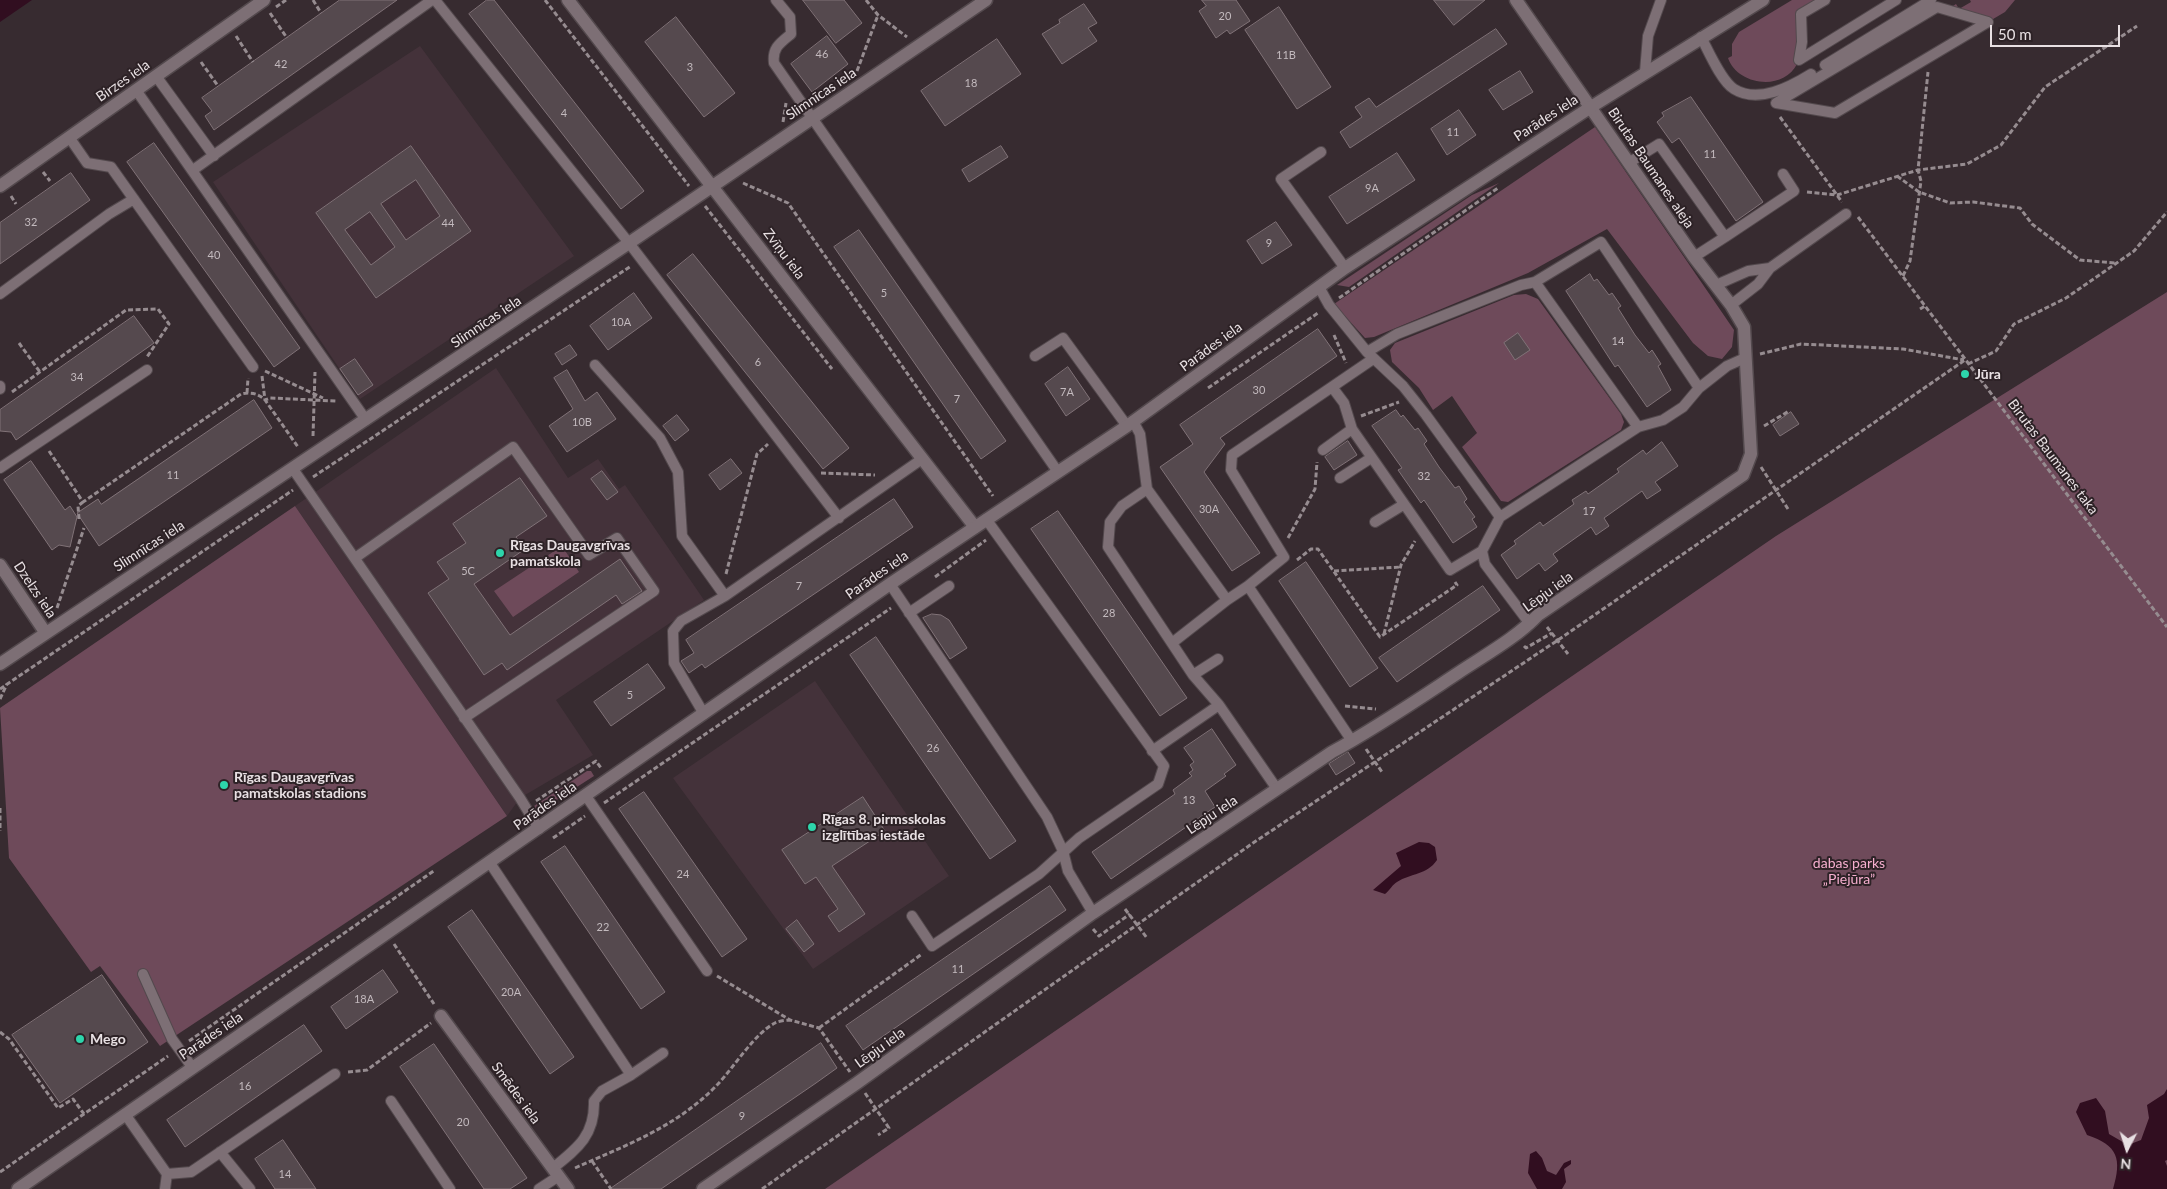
<!DOCTYPE html>
<html>
<head>
<meta charset="utf-8">
<style>
  body { margin:0 }
  #map { position:relative; width:2167px; height:1189px; overflow:hidden; background:#372b30; font-family:Lato,sans-serif }
  canvas { display:block }
  .north { position:absolute; left:2102px; top:1124px; width:50px; height:50px; -webkit-text-stroke:4px #2d2226; paint-order:stroke; rotate:185deg; font-size:14px; font-weight:700; line-height:20px; text-align:center; color:#e8e0e3 }
  .north::after { content:''; display:block; margin:auto; width:18px; height:22px; background:#e8e0e3; clip-path:polygon(50% 0,100% 100%,50% 72%,0 100%) }
  .scale { position:absolute; left:1990px; top:25px; width:130px; height:22px; box-sizing:border-box; border:2px solid #e8e0e3; border-top:0; padding-left:6px; font-size:15px; line-height:18px; white-space:nowrap; color:#e8e0e3; -webkit-text-stroke:4px #2d2226; paint-order:stroke }
</style>
</head>
<body>
<div id="map">
<canvas width="2167" height="1189"></canvas>
<div class="north">N</div>
<div class="scale">50 m</div>
</div>
<script>
const ctx = document.querySelector('canvas').getContext('2d');
ctx.lineJoin = 'round';
function paint(path, color) {
  ctx.fillStyle = color;
  ctx.fill(path, 'evenodd');
}
function stroke(path, color, width, dash) {
  ctx.strokeStyle = color;
  ctx.lineWidth = width;
  ctx.lineCap = dash ? 'butt' : 'round';
  ctx.setLineDash(dash || []);
  ctx.stroke(path);
}
function write(font, color, halo, rows, align = 'center') {
  ctx.font = font + ' Lato,sans-serif';
  ctx.lineWidth = 4;
  ctx.setLineDash([]);
  ctx.textBaseline = 'middle';
  ctx.strokeStyle = halo;
  ctx.fillStyle = color;
  for (const [text, x, y, turn = 0] of rows) {
    ctx.save();
    ctx.translate(x, y);
    ctx.rotate((+turn || 0) * Math.PI / 180);
    ctx.textAlign = isNaN(turn) ? turn : align;
    if (halo) ctx.strokeText(text, 0, 0);
    ctx.fillText(text, 0, 0);
    ctx.restore();
  }
}
const built = new Path2D(`
  M420 46 574 256 360 399 213 182Z
  M496 368 568 478 598 459 619 489 625 485 704 600 556 700 593 755 520 798 507 816 295 506Z
  M815 681 949 876 813 969 673 778Z`);
const green = new Path2D(`
  M1792 0H1825L1801 14C1801 30 1804 50 1797 64 1783 92 1737 85 1728 58L1732 56V44L1739 32Z
  M1970 0H2015L2005 12 1988 22 1947 10 1956 4 1959 9 1971 2Z
  M1595 127 1734 330 1732 347 1722 359 1708 356 1693 343 1607 229 1528 273 1374 337 1365 338 1334 304Z
  M1499 183 1349 287 1337 285 1472 195Z
  M2167 292V1189H825L1776 536Z
  M1526 294 1538 299 1621 414 1624 422 1621 430 1508 502 1501 501 1462 447 1477 433 1452 396 1433 410 1419 388 1392 362 1390 350 1395 343 1514 295Z
  M295 506 507 816 160 1046 100 966 91 972 9 858 0 708Z
  M562 546 579 572 513 617 494 591Z
  M587 771H591L594 776 541 810H536L534 806Z`);
const water = new Path2D(`
  M0 0H32L0 22Z
  M1419 842 1429 843 1435 847 1437 860C1427 875 1411 873 1397 882 1393 884 1390 890 1385 894L1373 890 1401 866 1396 853Z
  M2167 1089V1160L2165 1161 2167 1166V1189H2113C2122 1159 2118 1145 2087 1135L2076 1112 2080 1103 2096 1098 2105 1111 2109 1134 2128 1145 2141 1140 2149 1118 2147 1105 2164 1094Z
  M1536 1151 1542 1158 1547 1171 1556 1175 1564 1163 1571 1160V1164L1564 1169 1566 1182 1562 1189H1537L1528 1173 1530 1154Z`);
const building = new Path2D(`
  M340 0H397L214 130 205 116 212 111 202 98Z
  M487 0H494L644 191 621 209 469 14Z
  M803 0H844L862 23 836 43Z
  M1202 0H1236L1250 21 1230 34 1227 30 1216 38 1199 11 1206 6Z
  M1434 0H1485L1454 25Z
  M1084 4 1097 23 1088 28 1097 41 1062 64 1042 34 1060 23 1059 20Z
  M1279 7 1331 87 1297 109 1245 30Z
  M676 17 735 93 704 117 645 42Z
  M1496 29 1507 44 1350 148 1340 132 1362 117 1355 107 1369 98 1376 107Z
  M827 36 848 64 812 92 791 64Z
  M997 39 1021 74 945 126 921 91Z
  M1520 71 1533 92 1503 110 1489 90Z
  M1691 97 1763 202 1736 221 1679 138 1672 143 1657 122 1664 116 1662 113Z
  M1459 110 1476 135 1447 155 1431 129Z
  M154 143 300 348 274 367 127 162Z
  M411 146 471 231 376 298 316 213ZM416 180 440 216 406 240 381 204ZM370 212 395 247 371 265 345 230Z
  M1001 146 1008 157 969 182 962 170Z
  M1397 153 1415 180 1347 224 1329 197Z
  M71 173 90 200 0 264V223Z
  M1276 222 1292 245 1262 264 1247 241Z
  M859 230 1006 441 981 459 834 247Z
  M693 254 849 448 823 469 667 275Z
  M1590 274 1594 281 1597 279 1609 295 1612 293 1621 306 1618 308 1635 335 1649 353 1652 350 1661 364 1658 366 1671 390 1647 407 1618 365 1615 367 1566 291Z
  M634 293 652 318 608 350 590 326Z
  M134 316 154 343 16 440 11 432 0 431V410Z
  M1318 329 1337 356 1220 438 1225 444 1204 472 1260 553 1232 571 1160 467 1193 444 1180 425Z
  M1518 333 1530 350 1515 360 1504 343Z
  M570 345 577 355 562 365 555 354Z
  M355 359 373 385 358 395 340 369Z
  M1068 367 1090 399 1066 416 1045 384Z
  M567 370 585 401 597 392 616 419 567 452 549 426 573 409 554 378Z
  M254 400 272 428 99 546 77 513 98 499 101 504Z
  M1396 410 1401 417 1403 415 1415 430 1418 428 1427 441 1424 444 1439 467 1455 488 1459 486 1467 499 1464 502 1475 517 1472 519 1477 527 1453 543 1424 500 1421 503 1398 470 1402 468 1372 426Z
  M1791 412 1799 424 1780 436 1773 425Z
  M677 415 689 430 675 441 663 426Z
  M1348 441 1357 455 1334 470 1325 457Z
  M1662 442 1678 466 1655 482 1661 490 1647 499 1642 491 1604 518 1609 526 1596 535 1591 527 1553 554 1558 561 1545 571 1539 563 1517 579 1501 555 1516 544 1514 541 1540 522 1543 526 1574 504 1572 500 1586 491 1588 494 1619 472 1617 469 1643 450 1646 454Z
  M731 459 742 473 720 490 709 475Z
  M31 461 65 510 70 506 77 517 70 547 59 545 52 550 4 480Z
  M602 471 618 492 607 500 591 479Z
  M520 478 547 516 516 537 525 549 474 584 510 635 620 559 642 591 622 604 616 595 507 670 502 663 484 675 428 593 449 579 437 562 466 543 453 524Z
  M894 499 913 527 705 668 702 664 689 673 681 661 694 653 686 640Z
  M1058 511 1187 698 1160 716 1031 529Z
  M1306 562 1378 668 1350 687 1279 581Z
  M1483 586 1500 610 1397 682 1379 658Z
  M932 614 941 615 949 620 967 648 950 659 923 618Z
  M876 637 1016 841 990 859 850 655Z
  M648 664 665 688 611 726 594 702Z
  M1212 729 1236 765 1224 774 1226 776 1205 791 1215 807 1111 879 1092 852 1175 794 1173 790 1192 776 1189 773 1193 770 1190 765 1194 762 1184 748Z
  M1348 752 1355 763 1336 775 1329 764Z
  M644 792 747 939 722 957 619 809Z
  M863 797 885 831 832 866 865 914 839 932 828 916 838 909 816 877 805 884 782 850Z
  M565 846 665 992 641 1009 541 862Z
  M1050 886 1066 910 863 1050 846 1026Z
  M472 910 574 1057 550 1074 448 927Z
  M797 920 814 944 804 952 786 929Z
  M383 970 398 992 346 1029 331 1007Z
  M102 975 148 1042 60 1103 12 1035Z
  M304 1025 322 1051 185 1147 167 1120Z
  M821 1043 837 1068 816 1083 661 1189H610Z
  M434 1044 527 1178 510 1189H484L400 1067Z
  M283 1140 316 1189H275L255 1159Z`);
const path = new Path2D(`
  M313 0 321 13
  M545 0 689 186
  M866 0 878 15 907 37
  M276 7 286 0
  M270 13 287 38
  M236 36 253 62
  M201 62 218 86
  M857 71 878 15
  M1780 117 1842 202
  M783 122 786 103
  M43 172 50 181
  M1897 176 1919 192 1950 203 1973 202 2020 208 2032 224 2080 260 2115 263
  M743 183 788 203 993 496
  M1807 192 1837 195 1918 170 1967 164 2001 145 2045 87 2137 26
  M11 196 16 204
  M705 206 832 369
  M1858 217 2167 627
  M1903 276 1910 261 1921 181 1918 170 1928 72
  M1339 298 1498 188
  M1920 309 1925 306
  M1334 335 1346 363
  M19 343 40 372
  M1760 354 1801 344 1903 349 1964 360
  M1968 364 1996 351 2014 324 2066 298 2134 251 2167 212
  M265 371 323 398
  M262 376 265 400 270 398 336 401
  M1208 388 1318 313
  M12 392 126 310 158 309 169 324 147 357
  M247 393 248 378
  M1361 416 1399 402
  M1764 426 1789 411
  M313 436 315 372
  M49 451 83 502 241 394C250 392 258 393 265 400L298 447
  M1761 467 1788 509
  M821 473 875 475
  M313 477 631 266
  M79 519 78 506 83 502
  M1288 538 1315 489 1317 462
  M1297 560 1311 549H1318L1380 637 1457 585 1455 582
  M1334 571 1401 567
  M726 574 757 454 768 444
  M935 577 986 540
  M57 608 84 528
  M1547 627 1568 654
  M1384 634 1401 565 1415 541
  M1524 646 1526 648 1552 633
  M0 689 293 490
  M0 699 7 684
  M1345 706 1376 709
  M1366 749 1382 772
  M536 801 596 761 601 768
  M604 803 891 608
  M0 808V831
  M553 838 585 816
  M1125 909 1147 938
  M1093 929 1099 936 1130 914
  M394 944 434 1004
  M717 976 790 1020 819 1028 850 1072
  M819 1028 922 954
  M0 1032 9 1039 58 1108 73 1099 84 1114
  M189 1041 435 870
  M348 1072 367 1070 431 1023
  M865 1093 889 1128 878 1135
  M592 1161 611 1189
  M575 1168C627 1145 678 1126 718 1084 734 1067 755 1033 775 1023 779 1021 786 1020 790 1020
  M0 1172 168 1056
  M762 1189 1253 843 1558 640 1965 360`);
const service = new Path2D(`
  M435 0 629 243 839 518
  M776 0 790 17 791 34C780 43 772 48 774 63L1058 472
  M1825 0 1801 14 1802 42 1799 60 1896 0
  M1937 7 1988 22 1835 113 1776 103Z
  M1701 37C1708 50 1721 81 1734 89 1758 104 1790 87 1811 74
  M1825 65 1931 0
  M1645 72 1648 36 1661 0
  M156 76 214 156
  M136 90 366 420
  M69 137 87 163 111 167 253 367
  M1321 152 1281 179 1345 268
  M1630 162 1659 144 1725 237 1694 257
  M193 170 432 0
  M1725 237 1794 191 1783 174
  M1716 285 1748 271 1770 268
  M1319 287 1329 305 1367 352 1403 386 1426 415 1500 517
  M0 294 109 214 134 199
  M1731 305 1758 284 1770 268 1846 214
  M1367 352 1397 334 1521 285 1535 282 1601 242 1699 388
  M1035 356 1063 338 1127 426
  M595 365 660 438 678 472 682 536 725 596
  M0 386V389
  M1332 387 1344 403 1352 429 1450 570 1482 551 1500 517 1638 427 1535 282
  M1133 421 1140 434 1147 489 1227 600 1248 586 1352 741
  M1638 427 1663 420 1683 407 1699 388 1727 366 1745 358
  M1323 450 1352 429
  M0 468 147 370
  M293 469 520 798 539 829
  M1340 478 1371 458
  M1147 489 1122 506 1110 522 1108 547 1193 675 1219 705 1277 789
  M1375 522 1403 505
  M1482 551 1485 564 1530 624
  M355 558 513 447 589 555 617 538 654 591 464 718
  M890 584 1047 817 1063 851 1068 871 1093 913
  M1248 586 1284 557 1231 470 1232 455 1373 359
  M909 613 949 586
  M1172 643 1227 600
  M1193 675 1218 659
  M704 714 674 663 673 631 681 621 725 596 922 459
  M1152 751 1219 705
  M586 796 707 971
  M490 863 631 1075 663 1053
  M912 916 932 946 1039 874 1079 838 1158 784 1164 766 986 519
  M143 974 172 1039 192 1067
  M391 1101 450 1189
  M125 1114 167 1174 191 1172 335 1074
  M220 1152 250 1189
  M553 1168C578 1148 595 1135 594 1101L602 1091 631 1075
  M165 1189 167 1174
  M539 1189 559 1176`);
const minor = new Path2D(`
  M568 0 975 527
  M0 186 264 0
  M0 565 45 632
  M0 664 629 243 986 0
  M441 1016 568 1189
  M703 1189 857 1083 1093 913 1332 752C1376 728 1417 700 1458 673 1485 655 1516 638 1538 615L1743 475 1751 454 1744 327 1731 305 1694 257 1516 0`);
const tertiary = new Path2D(`
  M18 1189 890 584 1127 426 1345 268 1591 107 1763 0`);
const markers = [
  [1965,374,5,"#2dd5ab"],
  [500,553,5,"#2dd5ab"],
  [224,785,5,"#2dd5ab"],
  [812,827,5,"#2dd5ab"],
  [80,1039,5,"#2dd5ab"]
];
const numberNames = [
  ["20",1225,16],
  ["46",822,54],
  ["11B",1286,55],
  ["42",281,64],
  ["3",690,67],
  ["18",971,83],
  ["4",564,113],
  ["11",1453,132],
  ["11",1710,154],
  ["9A",1372,188],
  ["32",31,222],
  ["44",448,223],
  ["9",1269,243],
  ["40",214,255],
  ["5",884,293],
  ["10A",621,322],
  ["14",1618,341],
  ["6",758,362],
  ["34",77,377],
  ["30",1259,390],
  ["7A",1067,392],
  ["7",957,399],
  ["10B",582,422],
  ["11",173,475],
  ["32",1424,476],
  ["30A",1209,509],
  ["17",1589,511],
  ["5C",468,571],
  ["7",799,586],
  ["28",1109,613],
  ["5",630,695],
  ["26",933,748],
  ["13",1189,800],
  ["24",683,874],
  ["22",603,927],
  ["11",958,969],
  ["20A",511,992],
  ["18A",364,999],
  ["16",245,1086],
  ["9",742,1116],
  ["20",463,1122],
  ["14",285,1174]
];
const streetNames = [
  ["Birzes iela",123,81,-35],
  ["Slimnīcas iela",821,94,-34],
  ["Parādes iela",1546,118,-33],
  ["Birutas Baumanes aleja",1651,168,56],
  ["Zvīņu iela",784,254,53],
  ["Slimnīcas iela",486,322,-34],
  ["Parādes iela",1211,347,-36],
  ["Birutas Baumanes taka",2053,457,53],
  ["Slimnīcas iela",149,546,-33],
  ["Parādes iela",877,575,-35],
  ["Dzelzs iela",35,590,56],
  ["Lēpju iela",1548,592,-36],
  ["Parādes iela",545,806,-35],
  ["Lēpju iela",1212,815,-34],
  ["Parādes iela",211,1036,-34],
  ["Lēpju iela",880,1048,-36],
  ["Smēdes iela",516,1093,54]
];
const poiNames = [
  ["Jūra",1975,374],
  ["Rīgas Daugavgrīvas",510,545],
  ["pamatskola",510,561],
  ["Rīgas Daugavgrīvas",234,777],
  ["pamatskolas stadions",234,793],
  ["Rīgas 8. pirmsskolas",822,819],
  ["izglītības iestāde",822,835],
  ["Mego",90,1039]
];
const parkNames = [
  ["dabas parks",1849,863],
  ["„Piejūra”",1849,879]
];
paint(built, '#44323a');
paint(green, '#6e4a5a');
paint(water, '#310e20');
paint(building, '#55494e');
stroke(building, '#807277', 1);
stroke(service, '#53494d', 12);
stroke(minor, '#53494d', 15);
stroke(tertiary, '#53494d', 15);
stroke(path, '#968c90', 3, [5, 2.5]);
stroke(service, '#7d6f75', 10);
stroke(minor, '#7d6f75', 12);
stroke(tertiary, '#7d6f75', 12);
for (const [x, y, r, color] of markers) {
  const dot = new Path2D();
  dot.arc(x, y, r, 0, 2 * Math.PI);
  ctx.fillStyle = color;
  ctx.fill(dot);
  stroke(dot, '#2d2226', 2);
}
write('11px', '#c3babe', null, numberNames);
write('14px', '#e8e0e3', '#2d2226', streetNames);
write('bold 14px', '#e8e0e3', '#2d2226', poiNames, 'left');
write('14px', '#f6afcf', '#2d2226', parkNames);
</script>
</body>
</html>
